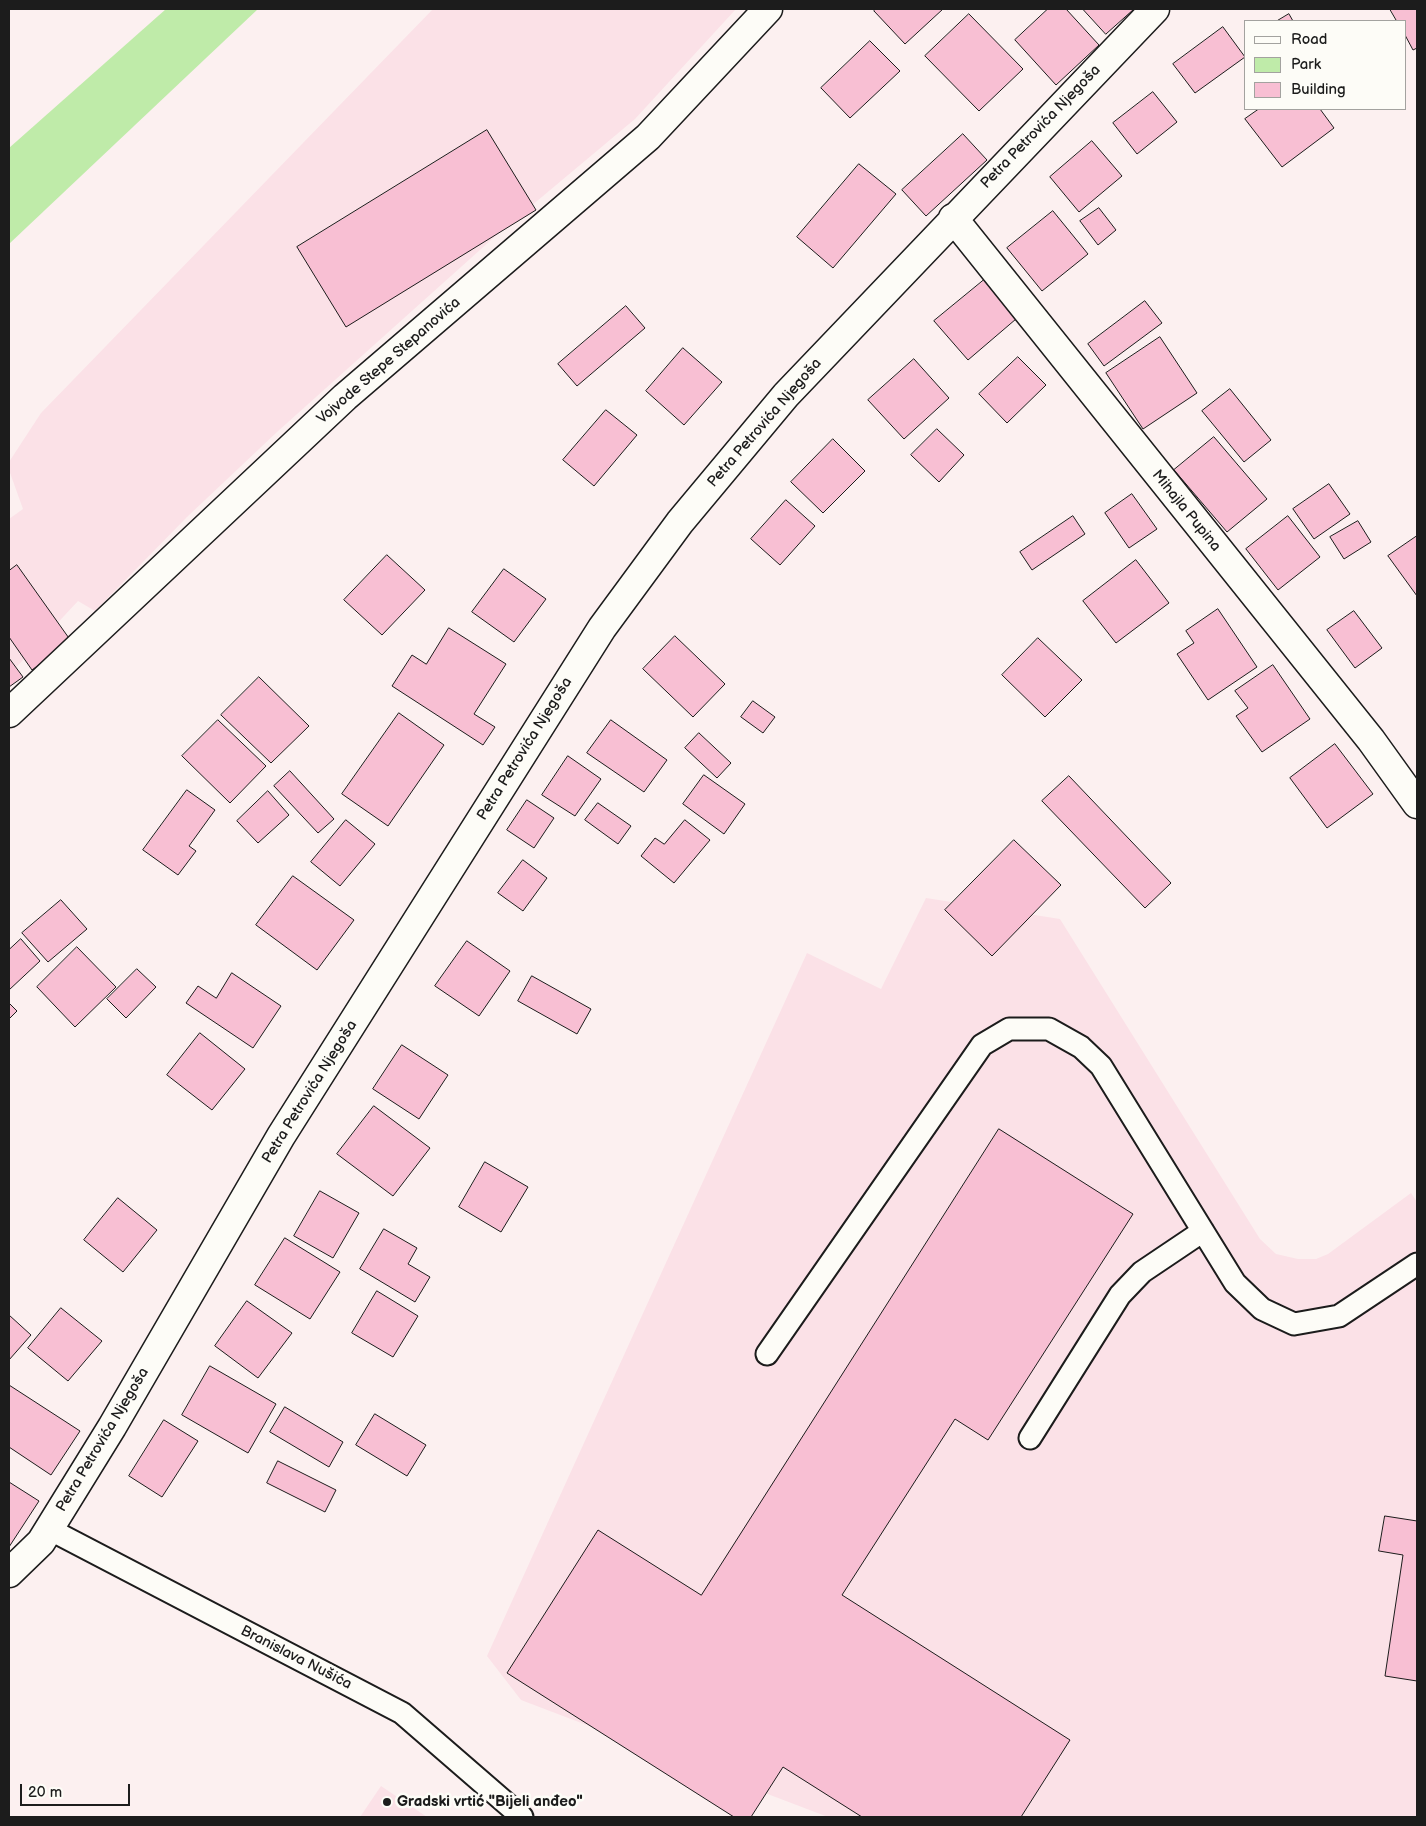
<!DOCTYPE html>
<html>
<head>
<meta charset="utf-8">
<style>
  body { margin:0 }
  #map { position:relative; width:1426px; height:1826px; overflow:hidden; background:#fcf0f0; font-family:"Balsamiq Sans",sans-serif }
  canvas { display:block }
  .frame { position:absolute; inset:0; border:10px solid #1c1c1c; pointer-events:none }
  .legend { position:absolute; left:1244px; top:20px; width:162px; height:90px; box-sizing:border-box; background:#fdfcf7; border:1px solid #a3a29f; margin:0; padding:6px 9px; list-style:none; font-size:15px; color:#1c1c1c }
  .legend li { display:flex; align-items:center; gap:10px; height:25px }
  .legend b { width:25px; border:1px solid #a3a29f }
  .scale { position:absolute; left:20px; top:1784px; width:110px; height:22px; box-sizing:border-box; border:2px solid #1c1c1c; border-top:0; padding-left:6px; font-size:15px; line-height:18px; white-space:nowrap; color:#1c1c1c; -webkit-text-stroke:4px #fdfcf7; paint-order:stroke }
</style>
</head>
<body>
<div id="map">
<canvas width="1426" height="1826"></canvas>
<div class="frame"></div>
<ul class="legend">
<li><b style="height:6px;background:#fdfcf7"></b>Road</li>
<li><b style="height:14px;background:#bfeba9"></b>Park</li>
<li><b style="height:14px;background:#f8bfd3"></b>Building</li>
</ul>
<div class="scale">20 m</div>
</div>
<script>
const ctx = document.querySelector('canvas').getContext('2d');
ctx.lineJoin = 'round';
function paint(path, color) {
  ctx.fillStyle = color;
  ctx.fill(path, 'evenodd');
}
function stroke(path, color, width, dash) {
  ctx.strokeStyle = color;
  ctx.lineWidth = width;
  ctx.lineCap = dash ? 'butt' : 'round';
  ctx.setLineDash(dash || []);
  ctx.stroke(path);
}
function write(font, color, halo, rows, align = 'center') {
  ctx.font = font + ' "Balsamiq Sans",sans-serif';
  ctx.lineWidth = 5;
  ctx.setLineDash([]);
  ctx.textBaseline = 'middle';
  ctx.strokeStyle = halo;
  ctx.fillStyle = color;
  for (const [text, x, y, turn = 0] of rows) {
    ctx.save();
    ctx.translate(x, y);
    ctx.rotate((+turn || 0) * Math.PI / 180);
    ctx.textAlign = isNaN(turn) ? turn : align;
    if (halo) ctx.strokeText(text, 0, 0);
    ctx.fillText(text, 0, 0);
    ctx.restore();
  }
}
const built = new Path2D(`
  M433 9H736L635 119 500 232 277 432 187 517 95 611 78 601 9 675V519L23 509 9 470V462L41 413Z
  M926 898 1060 919 1260 1239 1276 1254 1298 1259H1316L1328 1254 1411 1193 1417 1202V1817H828L521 1700 487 1656 807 953 881 989Z
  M381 1786 427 1817H360Z`);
const green = new Path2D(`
  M166 9H258L9 244V148Z`);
const building = new Path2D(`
  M876 9H943L905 44 874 11Z
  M1048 9H1066L1099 45 1056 85 1015 40Z
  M1083 9H1134L1106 34Z
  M1390 9H1417V48L1413 50 1405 35V21H1397Z
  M969 14 1023 69 979 111 925 56Z
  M1289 14 1293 21H1277Z
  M1223 27 1245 57 1195 93 1173 64Z
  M870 41 900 71 850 118 821 88Z
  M1153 92 1177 122 1137 154 1113 123Z
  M1259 109H1320L1334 128 1282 167 1245 119Z
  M487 130 536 210 346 327 297 247Z
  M963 134 987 160 926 216 902 190Z
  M1092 141 1122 176 1079 212 1050 177Z
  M859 164 896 194 833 268 797 237Z
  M1099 208 1116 230 1098 245 1080 221Z
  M1053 211 1088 254 1042 291 1007 248Z
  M984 280 1016 319 968 360 934 321Z
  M1145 301 1162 323 1104 366 1088 344Z
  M626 306 645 328 577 386 558 364Z
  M1160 337 1197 393 1143 429 1106 373Z
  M683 348 722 382 684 425 646 391Z
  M1018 357 1046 385 1007 423 979 394Z
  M914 359 949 398 904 439 868 400Z
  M1230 389 1271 440 1244 462 1202 411Z
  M606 410 637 435 594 486 563 460Z
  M937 429 964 455 939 482 911 455Z
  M1214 437 1267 499 1227 532 1174 470Z
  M833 439 865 471 823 513 791 482Z
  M1329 484 1350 514 1314 539 1293 509Z
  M1132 494 1157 529 1129 548 1105 513Z
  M786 500 815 526 780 565 751 539Z
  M1073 516 1085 534 1032 570 1020 552Z
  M1288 516 1320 557 1278 590 1246 549Z
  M1358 521 1371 542 1344 559 1330 537Z
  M1417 536V596L1388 556Z
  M387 555 425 590 382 635 344 600Z
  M1136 560 1169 603 1116 643 1083 601Z
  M17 565 71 641 32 670 9 637V571Z
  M504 569 546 599 514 642 472 612Z
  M1218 609 1257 667 1208 700 1177 654 1194 643 1186 631Z
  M1354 611 1382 648 1355 668 1327 630Z
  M449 628 506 664 474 714 495 727 483 745 392 686 412 655 426 664Z
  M675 636 725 684 693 717 643 669Z
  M1038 638 1082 680 1045 717 1002 675Z
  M9 658 23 677 9 687Z
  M1273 665 1310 719 1262 752 1236 716 1248 708 1235 691Z
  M259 677 309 726 271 763 221 715Z
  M753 701 775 717 763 733 741 717Z
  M399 713 444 745 388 826 342 794Z
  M218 720 266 766 230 803 182 756Z
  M611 720 667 760 644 792 587 753Z
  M699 733 731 763 717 778 685 748Z
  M1335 744 1373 794 1327 828 1290 778Z
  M568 756 601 779 575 816 542 795Z
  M290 771 334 819 318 833 274 786Z
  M704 775 745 804 724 834 683 804Z
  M1069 776 1171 883 1145 908 1042 801Z
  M187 790 215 810 189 846 196 851 178 875 143 850Z
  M268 791 289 815 258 843 237 821Z
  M527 800 554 818 534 848 507 830Z
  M598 803 631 826 618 844 585 820Z
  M346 820 375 844 340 886 311 862Z
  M685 820 710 840 674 883 641 856 655 838 664 844Z
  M1014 840 1061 885 992 956 945 910Z
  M523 860 547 878 523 911 498 893Z
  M293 876 354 920 317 970 256 925Z
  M61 900 87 929 48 962 22 933Z
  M21 939 40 961 9 990V950Z
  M467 941 510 971 479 1016 435 986Z
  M77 947 116 987 75 1027 37 987Z
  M137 969 156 987 126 1018 107 999Z
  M232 973 281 1006 253 1048 186 1003 198 986 216 998Z
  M532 976 591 1009 577 1034 518 1001Z
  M9 1003 17 1011 9 1019Z
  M200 1033 245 1069 212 1110 167 1075Z
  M402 1045 448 1075 419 1119 373 1089Z
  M374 1106 430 1148 393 1196 337 1154Z
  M999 1129 1133 1214 988 1440 955 1419 842 1595 1070 1740 1021 1817H862L783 1767 751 1817H734L507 1673 598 1530 701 1595Z
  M485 1162 528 1187 501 1232 459 1207Z
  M320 1191 359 1213 333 1258 294 1236Z
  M118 1198 157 1230 123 1272 84 1240Z
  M384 1229 417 1248 408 1264 430 1277 415 1302 360 1269Z
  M285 1238 340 1272 310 1319 255 1285Z
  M377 1291 418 1316 393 1357 352 1333Z
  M247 1301 292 1333 258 1378 215 1346Z
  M61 1308 102 1341 68 1381 28 1348Z
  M9 1315 31 1335 9 1360Z
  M210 1366 276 1404 248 1453 182 1415Z
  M9 1385 80 1431 51 1475 9 1447Z
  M285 1407 343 1442 329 1467 270 1432Z
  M375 1414 426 1445 407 1476 356 1445Z
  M164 1420 198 1441 162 1497 129 1476Z
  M278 1461 336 1490 325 1512 267 1483Z
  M9 1482 39 1501 9 1547Z
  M1385 1516 1417 1521V1681L1385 1676 1403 1555 1379 1551Z`);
const lane = new Path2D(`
  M767 1354 982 1045 1009 1029H1049L1081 1047 1101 1066 1235 1283 1262 1309 1294 1324 1339 1316 1417 1264
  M1030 1438 1120 1295 1142 1272 1203 1231
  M49 1529 402 1713 522 1817`);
const street = new Path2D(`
  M953 218 1371 740 1417 804
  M9 713 345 397 648 137 768 9
  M9 1573 41 1542 112 1427 281 1136 602 628 680 522 786 395 1155 9`);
const markers = [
  [387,1802,5,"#1c1c1c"]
];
const streetNames = [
  ["Petra Petrovića Njegoša",1041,127,-46],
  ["Vojvode Stepe Stepanovića",389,361,-41],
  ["Petra Petrovića Njegoša",765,423,-49],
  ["Mihajla Pupina",1186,511,51],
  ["Petra Petrovića Njegoša",525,749,-58],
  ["Petra Petrovića Njegoša",310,1092,-58],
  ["Petra Petrovića Njegoša",103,1440,-59],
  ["Branislava Nušića",296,1658,27]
];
const poiNames = [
  ["Gradski vrtić \"Bijeli anđeo\"",397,1802]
];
paint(built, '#fbe1e7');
paint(green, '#bfeba9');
paint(building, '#f8bfd3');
stroke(building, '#1c1c1c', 1);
stroke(lane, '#1c1c1c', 25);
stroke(street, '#1c1c1c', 31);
stroke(lane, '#fdfcf7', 21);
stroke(street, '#fdfcf7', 28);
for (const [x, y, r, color] of markers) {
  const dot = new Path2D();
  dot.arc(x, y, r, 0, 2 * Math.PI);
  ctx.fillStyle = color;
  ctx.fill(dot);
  stroke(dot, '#fdfcf7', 2);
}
write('15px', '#1c1c1c', '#fdfcf7', streetNames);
write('bold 15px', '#1c1c1c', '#fdfcf7', poiNames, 'left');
</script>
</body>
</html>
